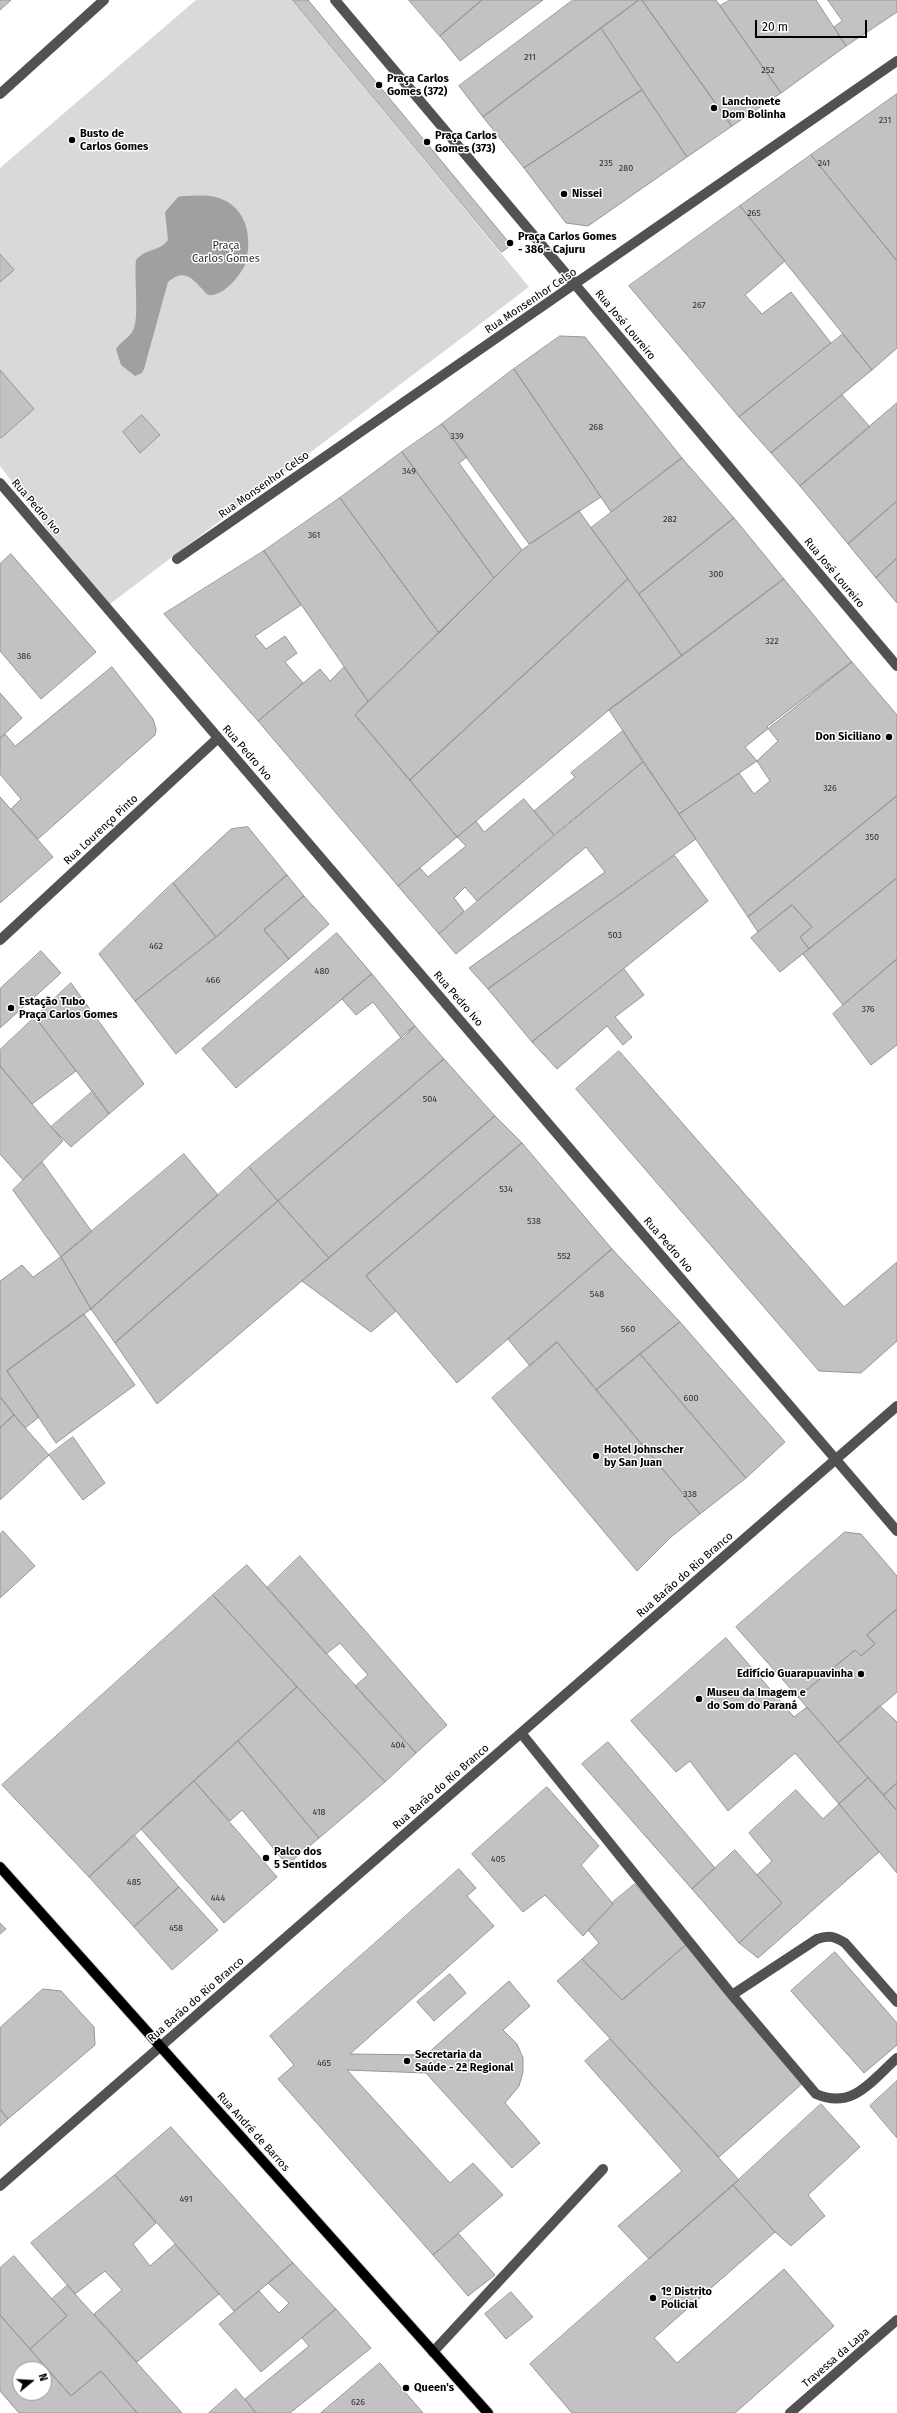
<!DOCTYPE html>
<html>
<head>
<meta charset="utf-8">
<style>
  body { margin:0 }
  #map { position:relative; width:897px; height:2413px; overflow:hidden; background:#fff; font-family:"Fira Sans",sans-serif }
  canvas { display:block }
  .north { position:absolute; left:12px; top:2361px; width:40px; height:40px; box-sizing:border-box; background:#fff; border:1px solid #999; border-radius:50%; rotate:72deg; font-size:11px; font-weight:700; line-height:16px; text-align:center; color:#000 }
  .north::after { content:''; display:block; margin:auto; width:14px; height:18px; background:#000; clip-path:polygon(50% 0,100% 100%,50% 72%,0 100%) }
  .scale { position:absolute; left:755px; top:20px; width:112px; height:18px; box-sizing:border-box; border:2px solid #000; border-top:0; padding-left:5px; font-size:12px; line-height:14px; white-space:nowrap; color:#000; -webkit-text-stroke:3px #fff; paint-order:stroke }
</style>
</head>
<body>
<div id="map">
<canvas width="897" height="2413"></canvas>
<div class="north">N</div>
<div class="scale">20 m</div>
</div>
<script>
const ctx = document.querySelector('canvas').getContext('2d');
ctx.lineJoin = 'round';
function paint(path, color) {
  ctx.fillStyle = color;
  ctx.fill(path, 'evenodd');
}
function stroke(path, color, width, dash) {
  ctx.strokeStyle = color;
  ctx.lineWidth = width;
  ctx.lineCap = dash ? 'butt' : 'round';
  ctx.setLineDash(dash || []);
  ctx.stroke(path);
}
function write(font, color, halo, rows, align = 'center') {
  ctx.font = font + ' "Fira Sans",sans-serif';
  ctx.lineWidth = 3;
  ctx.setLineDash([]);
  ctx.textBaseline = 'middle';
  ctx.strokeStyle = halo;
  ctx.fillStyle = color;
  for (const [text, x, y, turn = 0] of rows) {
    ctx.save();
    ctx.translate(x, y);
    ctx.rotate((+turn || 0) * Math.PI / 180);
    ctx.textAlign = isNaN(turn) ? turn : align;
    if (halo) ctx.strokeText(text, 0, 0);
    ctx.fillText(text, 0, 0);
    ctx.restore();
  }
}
const green = new Path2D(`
  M196 0H292L529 287 106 607 0 466V168Z`);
const water = new Path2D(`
  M182 196C194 196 208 194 219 198 242 206 250 227 248 250 247 255 247 261 245 265 239 277 223 297 208 295 194 282 187 266 168 282L144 369 142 373 135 376 121 365 116 349C121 341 130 338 134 328 139 316 134 277 136 260 146 248 159 252 168 240L165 212 178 197Z`);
const building = new Path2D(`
  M0 0H11L0 10Z
  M293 0H308L511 245 502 252Z
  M409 0H482L440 36Z
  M482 0H543L460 61 440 36Z
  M573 0H639L483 117 459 86Z
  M639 0H642L732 126 687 157 601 28Z
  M642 0H716L781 93 732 126Z
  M730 0H816L846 46 781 93 720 6Z
  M828 0H897V12L846 46 834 27 842 21Z
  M601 28 642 90 524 168 483 117Z
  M642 90 687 157 588 226 566 223 524 168Z
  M897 94V261L811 155Z
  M811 155 897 261V348L872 370 740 206Z
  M740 206 785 261 745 295 762 314 791 292 831 343 739 417 629 286Z
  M0 254 14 270 0 282Z
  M843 334 872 370 771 453 739 417Z
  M560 336 585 337 682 458 611 512 514 369Z
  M514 369 601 497 529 544 442 424Z
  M0 370 34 409 1 438 0 437Z
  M842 395 870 427 800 486 771 453Z
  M897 403V501L848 544 800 486Z
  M142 415 160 435 140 453 123 432Z
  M442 424 467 457 459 463 522 550 494 578 402 452Z
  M402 452 494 578 439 633 340 498Z
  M682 458 734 518 639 594 591 528Z
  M340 498 439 633 368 701 264 551Z
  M897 501V558L876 578 848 544Z
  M579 511 628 579 410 780 355 715 522 550Z
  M734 518 784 579 682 656 639 594Z
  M264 551 301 605 255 636 266 649 285 636 297 653 285 662 303 683 258 721 164 614Z
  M11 554 96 652 41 699 0 651V564Z
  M897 558V603L876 578Z
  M628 579 682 656 609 710 457 837 410 780Z
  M784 579 852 662 745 747 757 761 679 814 609 710Z
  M852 662 897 715V796L748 917 679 814 739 773 754 794 770 781 757 761 778 741 767 727Z
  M112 667 153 719 156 729 155 735 38 839 11 809 21 799 0 774V738L5 734 15 746Z
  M344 667 368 701 355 715 457 837 398 886 258 721 320 669 330 681Z
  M0 693 22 718 0 738Z
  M623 731 643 762 554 835 534 811 575 777 571 773Z
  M643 762 696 839 488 989 469 968 605 872 586 847 456 954 439 934Z
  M897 796V878L809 949 800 937 812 927 792 905 758 932 748 917Z
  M0 797 53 857 0 903Z
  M524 799 554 835 477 901 465 887 454 898 464 911 439 934 398 886 420 868 428 877 466 846 457 837 476 821 484 832Z
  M248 827 287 875 216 937 173 883 231 829Z
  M675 856 708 901 532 1042 488 989Z
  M287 875 304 896 264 930 289 959 176 1054 135 1001 216 937Z
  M897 878V959L843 1005 803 954Z
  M173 883 216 937 135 1001 99 954Z
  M304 896 329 924 289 959 264 930Z
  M792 905 812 927 800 937 809 949 780 972 751 938Z
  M337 933 372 974 236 1088 202 1049Z
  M41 951 61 973 0 1028V989Z
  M897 959V1045L871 1065 833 1014Z
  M624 969 644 995 615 1017 632 1037 623 1045 607 1026 557 1069 532 1042Z
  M372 974 415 1026 402 1039 373 1002 356 1015 342 999Z
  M71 983 144 1084 109 1114 35 1017Z
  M35 1017 76 1071 32 1104 0 1066V1050Z
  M415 1026 444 1059 278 1201 249 1167Z
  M619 1051 844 1307 897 1262V1341L861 1373 819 1371 576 1089Z
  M444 1059 495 1116 329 1258 278 1201Z
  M0 1066 63 1141 23 1180 0 1154Z
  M93 1091 109 1114 71 1147 51 1127Z
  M495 1116 522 1143 366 1276 396 1311 371 1332 302 1281Z
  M522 1143 612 1249 457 1383 366 1276Z
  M184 1154 218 1195 91 1309 61 1257Z
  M42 1162 92 1232 61 1257 13 1190Z
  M249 1167 278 1201 115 1343 91 1309Z
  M278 1201 329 1258 157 1404 115 1343Z
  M612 1249 680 1322 596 1390 557 1342 530 1366 508 1339Z
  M61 1257 91 1309 7 1371 39 1417 25 1428 0 1397V1281L22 1265 33 1277Z
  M84 1314 135 1385 56 1443 7 1371Z
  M680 1322 785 1442 746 1478 640 1354Z
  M557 1342 700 1514 671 1537 637 1571 492 1398Z
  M640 1354 746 1478 700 1514 596 1390Z
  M0 1397 14 1415 0 1428Z
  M14 1415 49 1455 0 1500V1428Z
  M73 1437 105 1483 83 1500 49 1455Z
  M3 1531 35 1566 0 1598V1534Z
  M845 1532 861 1534 897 1576V1609L867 1635 875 1644 861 1656 855 1650 798 1697 736 1627Z
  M300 1556 447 1725 416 1753 355 1686 368 1675 340 1643 326 1654 267 1588Z
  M247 1565 416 1753 385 1782 213 1595Z
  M213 1595 297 1687 89 1877 2 1785Z
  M897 1609V1692L838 1743 798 1697 855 1650 861 1656 875 1644 867 1635Z
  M726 1638 794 1717 807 1707 868 1778 839 1804 795 1753 728 1811 690 1761 676 1772 631 1721Z
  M297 1687 385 1782 319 1838 238 1741Z
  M880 1706 897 1722V1783L884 1795 838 1743Z
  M238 1741 319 1838 287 1865 242 1810 230 1821 194 1781Z
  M608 1742 715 1868 692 1889 582 1764Z
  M868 1778 897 1811V1873L839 1804Z
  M194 1781 277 1877 224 1923 141 1829Z
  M897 1783V1811L884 1795Z
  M547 1787 599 1846 581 1865 613 1904 583 1936 545 1895 523 1912 472 1854Z
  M796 1790 823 1819 839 1804 879 1852 758 1958 739 1943 782 1903 757 1875 772 1861 749 1833Z
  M134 1835 179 1887 134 1927 89 1877Z
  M735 1850 782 1903 739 1943 692 1889Z
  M459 1869 476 1888 467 1896 494 1926 350 2054 426 2055 509 1981 530 2006 503 2030 517 2044 523 2058V2072L519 2086 505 2103 540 2143 512 2168 426 2073 347 2070 450 2183 473 2163 503 2195 433 2255 278 2079 294 2065 270 2036Z
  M635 1884 687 1944 622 2000 582 1959 599 1943 588 1930 613 1904 612 1903Z
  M179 1887 218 1930 172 1970 134 1927Z
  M0 1923 6 1929 0 1934Z
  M687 1944 803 2083 719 2157 557 1981 582 1959 622 2000Z
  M835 1952 897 2023V2045L864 2073 791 1991Z
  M450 1974 466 1993 434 2021 417 2002Z
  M43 1989 61 1991 94 2027 95 2045 8 2119 0 2109V2028Z
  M610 2039 739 2180 649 2259 618 2226 682 2171 585 2061Z
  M897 2081V2138L870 2106Z
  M821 2104 860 2147 808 2195 825 2216 791 2246 775 2232 733 2185Z
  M0 2109 8 2119 0 2126Z
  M171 2127 293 2263 234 2311 115 2175Z
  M115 2175 156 2223 133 2244 150 2266 175 2244 219 2294 137 2362 94 2314 122 2290 105 2271 75 2294 31 2243Z
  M733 2185 775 2232 654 2338 677 2363 784 2269 834 2326 735 2413H572L530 2364Z
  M459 2234 495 2275 468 2296 433 2255Z
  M14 2256 67 2316 30 2349 0 2315V2268Z
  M293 2263 336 2309 261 2372 219 2324 259 2291 279 2313 289 2303 268 2283Z
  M68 2285 75 2294 182 2413H137L101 2371 71 2396 30 2349 67 2316 52 2299Z
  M511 2292 533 2317 506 2339 485 2314Z
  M336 2309 371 2348 290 2413H256L245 2399 309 2346 302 2338Z
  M0 2315 71 2396 101 2371 137 2413H19L0 2391ZM20 2369H44V2393H20Z
  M380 2363 423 2413H321Z
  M236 2389 256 2413H209Z`);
const minor = new Path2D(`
  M335 0 897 666
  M0 94 104 0
  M0 483 897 1531
  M177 559 897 61
  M0 940 218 738
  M521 1733 732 1995 816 2094C853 2110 871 2081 897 2058
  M732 1995 817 1939C828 1935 834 1936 845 1943L897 2002
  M0 2186 897 1406
  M433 2352 603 2169
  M790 2413 897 2320`);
const major = new Path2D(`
  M0 1867 488 2413`);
const markers = [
  [379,85,4,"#000"],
  [714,108,4,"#000"],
  [72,140,4,"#000"],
  [427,142,4,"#000"],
  [564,194,4,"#000"],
  [510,243,4,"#000"],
  [889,737,4,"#000"],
  [11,1008,4,"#000"],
  [596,1456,4,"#000"],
  [861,1674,4,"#000"],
  [699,1699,4,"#000"],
  [266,1858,4,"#000"],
  [407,2061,4,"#000"],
  [653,2298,4,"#000"],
  [406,2388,4,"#000"]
];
const numberNames = [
  ["211",530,57],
  ["252",768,70],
  ["231",885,120],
  ["235",606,163],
  ["241",824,163],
  ["280",626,168],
  ["265",754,213],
  ["267",699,305],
  ["268",596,427],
  ["339",457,436],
  ["349",409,471],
  ["282",670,519],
  ["361",314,535],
  ["300",716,574],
  ["322",772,641],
  ["386",24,656],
  ["326",830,788],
  ["350",872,837],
  ["503",615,935],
  ["462",156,946],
  ["480",322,971],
  ["466",213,980],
  ["376",868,1009],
  ["504",430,1099],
  ["534",506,1189],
  ["538",534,1221],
  ["552",564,1256],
  ["548",597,1294],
  ["560",628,1329],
  ["600",691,1398],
  ["338",690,1494],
  ["404",398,1745],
  ["418",319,1812],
  ["405",498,1859],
  ["485",134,1882],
  ["444",218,1898],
  ["458",176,1928],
  ["465",324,2063],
  ["491",186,2199],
  ["626",358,2402]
];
const poiNames = [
  ["Praça Carlos",387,79],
  ["Gomes (372)",387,92],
  ["Lanchonete",722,102],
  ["Dom Bolinha",722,115],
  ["Busto de",80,134],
  ["Carlos Gomes",80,147],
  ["Praça Carlos",435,136],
  ["Gomes (373)",435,149],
  ["Nissei",572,194],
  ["Praça Carlos Gomes",518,237],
  ["- 386 - Cajuru",518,250],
  ["Don Siciliano",881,737,"right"],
  ["Estação Tubo",19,1002],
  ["Praça Carlos Gomes",19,1015],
  ["Hotel Johnscher",604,1450],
  ["by San Juan",604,1463],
  ["Edifício Guarapuavinha",853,1674,"right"],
  ["Museu da Imagem e",707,1693],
  ["do Som do Paraná",707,1706],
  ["Palco dos",274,1852],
  ["5 Sentidos",274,1865],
  ["Secretaria da",415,2055],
  ["Saúde - 2ª Regional",415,2068],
  ["1º Distrito",661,2292],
  ["Policial",661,2305],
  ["Queen's",414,2388]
];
const parkNames = [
  ["Praça",226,246],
  ["Carlos Gomes",226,259]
];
const streetNames = [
  ["Rua Monsenhor Celso",531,301,-34],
  ["Rua José Loureiro",625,325,50],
  ["Rua Monsenhor Celso",264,485,-35],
  ["Rua Pedro Ivo",36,507,49],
  ["Rua José Loureiro",834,573,50],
  ["Rua Pedro Ivo",247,753,49],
  ["Rua Lourenço Pinto",101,830,-43],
  ["Rua Pedro Ivo",458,999,49],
  ["Rua Pedro Ivo",668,1245,49],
  ["Rua Barão do Rio Branco",685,1575,-41],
  ["Rua Barão do Rio Branco",441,1787,-41],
  ["Rua Barão do Rio Branco",196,2000,-41],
  ["Rua André de Barros",253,2132,48],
  ["Travessa da Lapa",836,2358,-41]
];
paint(green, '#d9d9d9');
paint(water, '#a0a0a0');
paint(building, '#c2c2c2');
stroke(building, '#969696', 1);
stroke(major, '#dbdbdb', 12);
stroke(minor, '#525252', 10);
stroke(major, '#000', 10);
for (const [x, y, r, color] of markers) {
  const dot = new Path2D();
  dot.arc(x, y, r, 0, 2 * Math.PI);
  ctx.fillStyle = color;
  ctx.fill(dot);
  stroke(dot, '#fff', 1.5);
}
write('9px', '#303030', null, numberNames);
write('bold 11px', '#000', '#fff', poiNames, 'left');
write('11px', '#303030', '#fff', parkNames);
write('11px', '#000', '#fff', streetNames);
</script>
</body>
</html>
